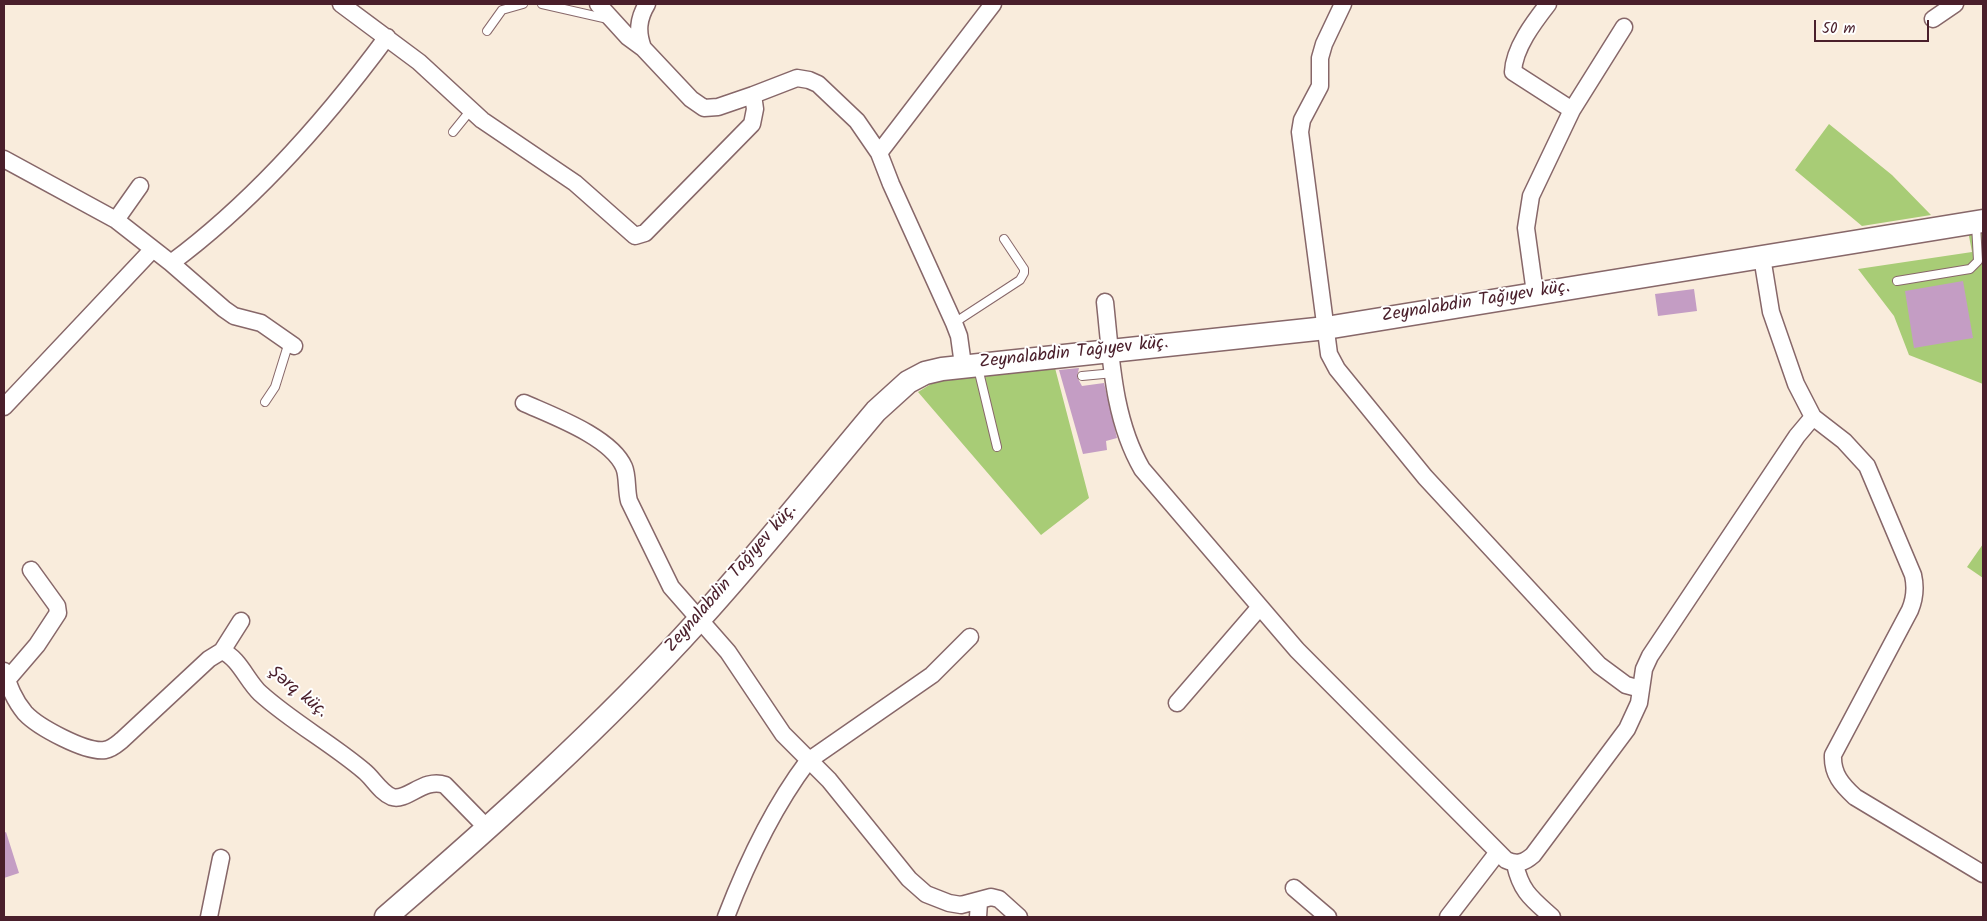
<!DOCTYPE html>
<html>
<head>
<meta charset="utf-8">
<style>
  body { margin:0 }
  #map { position:relative; width:1987px; height:921px; overflow:hidden; background:#f9ecdc; font-family:Kalam,sans-serif }
  canvas { display:block }
  .frame { position:absolute; inset:0; border:5px solid #4a1f2b; pointer-events:none }
  .scale { position:absolute; left:1814px; top:20px; width:115px; height:22px; box-sizing:border-box; border:2px solid #4a1f2b; border-top:0; padding-left:6px; font-size:15px; line-height:18px; white-space:nowrap; color:#4a1f2b; -webkit-text-stroke:4px #fff; paint-order:stroke }
</style>
</head>
<body>
<div id="map">
<canvas width="1987" height="921"></canvas>
<div class="frame"></div>
<div class="scale">50 m</div>
</div>
<script>
const ctx = document.querySelector('canvas').getContext('2d');
ctx.lineJoin = 'round';
function paint(path, color) {
  ctx.fillStyle = color;
  ctx.fill(path, 'evenodd');
}
function stroke(path, color, width, dash) {
  ctx.strokeStyle = color;
  ctx.lineWidth = width;
  ctx.lineCap = dash ? 'butt' : 'round';
  ctx.setLineDash(dash || []);
  ctx.stroke(path);
}
function write(font, color, halo, rows, align = 'center') {
  ctx.font = font + ' Kalam,sans-serif';
  ctx.lineWidth = 4;
  ctx.setLineDash([]);
  ctx.textBaseline = 'middle';
  ctx.strokeStyle = halo;
  ctx.fillStyle = color;
  for (const [text, x, y, turn = 0] of rows) {
    ctx.save();
    ctx.translate(x, y);
    ctx.rotate((+turn || 0) * Math.PI / 180);
    ctx.textAlign = isNaN(turn) ? turn : align;
    if (halo) ctx.strokeText(text, 0, 0);
    ctx.fillText(text, 0, 0);
    ctx.restore();
  }
}
const green = new Path2D(`
  M1829 124 1892 175 1931 215 1862 226 1795 170Z
  M1983 228V384L1909 355 1894 316 1858 269 1972 252 1968 231Z
  M1055 368 1089 498 1041 535 918 392 931 384 945 379Z
  M1983 544V578L1967 567Z`);
const building = new Path2D(`
  M1963 281 1973 338 1914 348 1905 291Z
  M1694 289 1697 311 1658 316 1655 294Z
  M1079 368 1077 377 1082 386 1104 383 1117 438 1106 441 1107 450 1083 454 1059 370Z
  M6 832 19 873 4 878V833Z`);
const lane = new Path2D(`
  M542 4 608 19
  M487 31 502 10 523 4
  M453 132 470 111
  M1897 281 1970 269 1978 261 1976 224
  M954 323 1020 280 1024 273V269L1004 239
  M978 368 997 447
  M1082 376 1114 373
  M265 402 275 387 289 342`);
const street = new Path2D(`
  M341 4 419 62 482 120 575 183 635 236 645 233 752 124 755 109 753 95 797 78 809 80 818 84 857 121 879 153 891 184 954 323 959 336 963 365
  M598 4 628 37 643 48
  M647 4C638 19 637 32 643 48L691 99 704 108 718 107 753 95
  M1343 4 1324 44 1320 58V86L1302 120 1300 132 1329 354 1337 369 1425 477 1599 665 1626 685 1641 689
  M1548 4C1534 22 1514 48 1513 72L1572 110
  M1933 19 1955 4
  M879 153 993 4
  M4 159 116 220 171 263 224 309 234 316 261 323 294 346
  M116 220 140 186
  M1762 257 1771 312 1796 384 1813 417 1844 441 1867 466 1913 575C1916 588 1915 598 1910 610L1833 755C1832 774 1842 785 1855 797L1983 874
  M171 263C252 203 327 118 387 37
  M1535 293 1526 228 1531 196 1572 110 1624 27
  M1105 302C1111 358 1113 419 1142 469L1297 650 1506 860C1517 865 1524 863 1533 855L1627 729 1639 703 1644 669 1650 656 1797 436 1813 417
  M524 403C553 416 611 437 624 467 628 476 626 490 629 501L671 587 728 652 783 734 829 780 909 879 926 894 949 903 961 905 991 897 999 899 1019 917
  M4 407 153 249
  M222 651 241 621
  M4 671C9 686 14 700 25 713 38 727 86 753 105 750 112 749 117 744 122 740L209 659 222 651C239 658 247 681 260 693 292 722 331 743 364 771 373 778 380 792 392 797 407 802 424 777 445 785L488 829
  M7 680 37 645 58 613 57 606 31 570
  M1177 703 1259 608
  M1515 864C1521 892 1532 899 1552 917
  M1294 888 1328 917
  M209 917 221 858
  M726 917C746 865 774 806 808 761L932 675 970 637
  M978 917 979 902
  M1448 917 1498 852`);
const secondary = new Path2D(`
  M386 917C495 823 602 727 698 621 760 553 817 481 876 411L908 382 925 373 942 369 1326 328 1983 221`);
const streetNames = [
  ["Zeynalabdin Tağıyev küç.",1476,303,-9],
  ["Zeynalabdin Tağıyev küç.",1074,354,-6],
  ["Zeynalabdin Tağıyev küç.",732,579,-49],
  ["Şərq küç.",297,693,39]
];
paint(green, '#a8cc76');
paint(building, '#c49dc4');
stroke(lane, '#876769', 10);
stroke(street, '#876769', 19);
stroke(secondary, '#876769', 25);
stroke(lane, '#fff', 8);
stroke(street, '#fff', 16);
stroke(secondary, '#fff', 22);
write('18px', '#4a1f2b', '#fff', streetNames);
</script>
</body>
</html>
